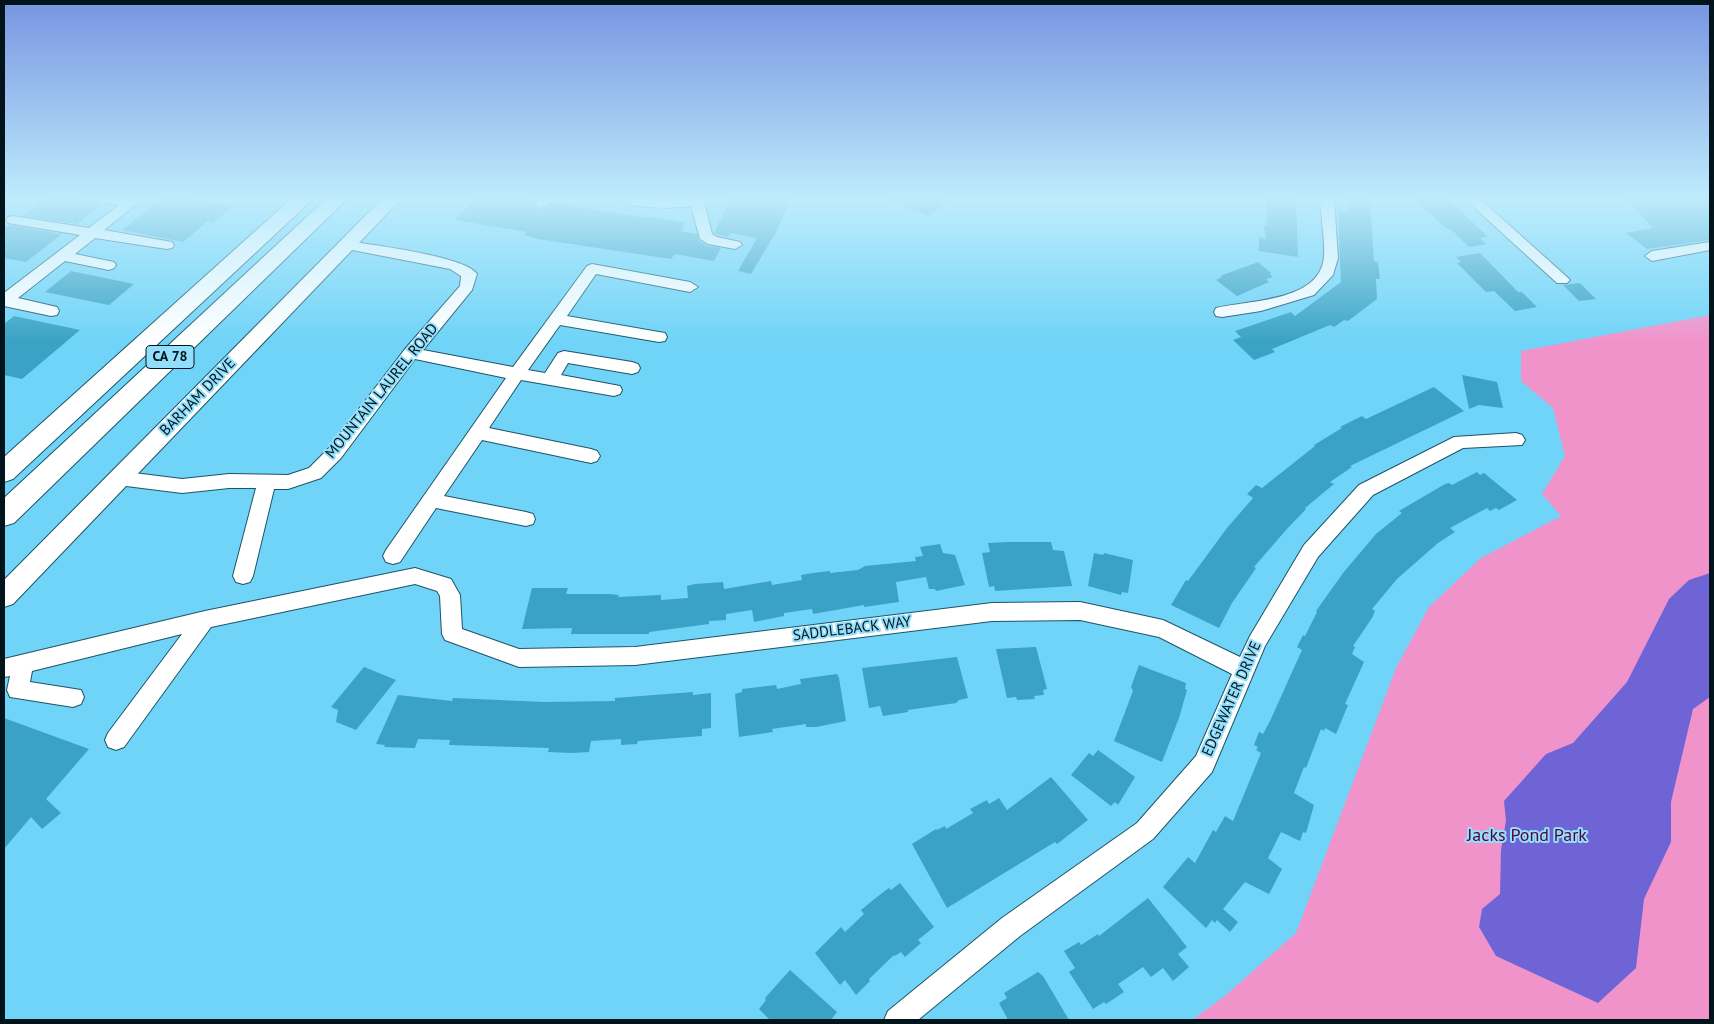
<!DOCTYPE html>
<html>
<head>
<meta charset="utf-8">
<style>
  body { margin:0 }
  #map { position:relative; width:1714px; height:1024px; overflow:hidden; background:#70d4f8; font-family:"PT Sans",sans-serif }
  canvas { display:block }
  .frame { position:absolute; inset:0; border:5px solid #01141c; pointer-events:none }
</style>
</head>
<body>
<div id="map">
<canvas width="1714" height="1024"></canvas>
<div class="frame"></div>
</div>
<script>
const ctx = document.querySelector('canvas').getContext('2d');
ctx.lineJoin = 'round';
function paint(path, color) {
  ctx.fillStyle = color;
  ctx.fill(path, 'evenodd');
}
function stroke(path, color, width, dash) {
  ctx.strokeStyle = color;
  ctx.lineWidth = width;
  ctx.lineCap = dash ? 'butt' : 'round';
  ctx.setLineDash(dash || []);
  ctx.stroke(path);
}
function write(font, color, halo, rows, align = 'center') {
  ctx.font = font + ' "PT Sans",sans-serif';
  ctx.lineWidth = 4;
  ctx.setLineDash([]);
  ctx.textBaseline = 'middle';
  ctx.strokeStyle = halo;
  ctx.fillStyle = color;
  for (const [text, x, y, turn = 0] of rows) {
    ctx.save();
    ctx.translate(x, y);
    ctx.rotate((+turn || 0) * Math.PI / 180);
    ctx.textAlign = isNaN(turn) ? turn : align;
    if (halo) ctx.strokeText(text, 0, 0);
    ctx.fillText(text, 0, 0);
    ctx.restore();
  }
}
const green = new Path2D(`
  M1710 315V1020H1192L1226 995 1296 933 1396 668 1429 607 1481 558 1561 516 1542 494 1565 456 1553 408 1521 381V351Z`);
const water = new Path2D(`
  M1710 573V697L1693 709 1671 802V842L1644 899 1636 968 1598 1003 1496 956 1479 927 1482 909 1500 894 1501 850 1506 821 1504 801 1546 754 1573 743 1627 682 1669 599 1689 580Z`);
const building = new Path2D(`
  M46 199H83L104 203 77 224 22 216Z
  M162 199H195L233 206 213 223 208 221 183 242 122 230Z
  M475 199H527L535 200 532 204 540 210 552 203H560L645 218 646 216 685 223 681 231 697 234 699 241 707 246 721 248 714 261 675 254 671 259 538 239 524 235 527 232 455 220Z
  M730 199H791L776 232 751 274 738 271 757 238 730 233 728 237 714 233Z
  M885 199H949L929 216Z
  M1266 199H1296L1298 257 1259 251V237L1266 239 1264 227 1267 224Z
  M1348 199H1367L1370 201 1374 261 1378 262 1380 279H1376L1377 299 1348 321 1344 320 1334 327 1330 325 1272 349 1275 352 1254 360 1233 340 1241 337 1235 331 1291 312 1295 316 1341 282 1338 211 1349 212Z
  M1413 199H1448L1488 237 1480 238 1486 244 1469 247 1452 230 1446 228Z
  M1625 199H1710V240L1647 249 1626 233 1653 228Z
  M9 225 62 234 26 262 4 258V228Z
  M1480 253 1518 292H1522L1537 307 1515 311 1494 291 1486 292 1457 263 1461 262 1456 257Z
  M1258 262 1271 273 1270 274 1273 277 1266 279 1269 282 1237 296 1216 280 1222 277 1220 276Z
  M71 271 134 284 109 305 45 292Z
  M1580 283 1596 299 1579 301 1563 285Z
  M14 316 80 330 22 379 4 375V324Z
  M1462 375 1497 382 1503 408 1479 405 1469 409Z
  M1434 387 1464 411 1350 466 1352 467 1330 482 1334 484 1305 508 1306 509 1286 530 1254 567 1256 568 1232 603 1219 628 1171 605 1186 580 1188 581 1227 528 1253 498 1247 494 1256 485 1262 488 1315 446 1314 445 1342 428 1340 427 1362 416 1366 419Z
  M1477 472 1480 475 1484 473 1517 500 1499 510 1496 508 1490 511 1487 508 1450 528 1455 532 1438 543 1397 579 1372 609 1375 611 1372 618 1353 646 1355 647 1352 654 1364 662 1345 704 1348 705 1336 734 1325 728 1324 731 1321 729 1306 768 1304 767 1294 793 1314 805 1306 833 1303 832 1300 841 1281 832 1268 858 1282 869 1269 894 1245 882 1223 909 1238 922 1230 932 1217 920 1215 923 1212 920 1206 928 1163 887 1188 857 1195 863 1213 830 1216 832 1225 816 1233 821 1261 753 1256 750 1258 747 1254 745 1259 732 1263 734 1270 721 1302 650 1297 647 1303 635 1305 636 1317 612 1316 611 1343 573 1376 534 1402 513 1399 511 1445 484 1449 483 1452 485Z
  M1007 542H1051L1053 550 1064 551 1072 586 995 591 994 586 989 587 982 553 990 552 988 543Z
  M940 544 943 553 955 555 965 585 936 591 935 589H929L926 577 896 582 899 602 864 607V605L813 614 812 609 784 613V616L754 622 752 610 726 614V620L709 621V624L649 632V634H571L572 628 522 629 532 588H568L566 594H609L619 595 618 597 661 595V600L688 598 687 586 695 584 723 582 724 589 771 581 772 585 802 580 801 575 813 573 830 571V573L858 570 865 566 916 561 915 557 923 556 920 547Z
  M1094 553 1103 555 1104 553 1133 560 1128 593 1122 592 1121 595 1088 586Z
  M1036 647 1047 689 1043 690 1044 695 1034 696 1035 699 1017 700 1016 697 1007 698 996 649Z
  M957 657 968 698 959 700 956 703 908 710V712L883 716 880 706 869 708 862 668Z
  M1139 665 1186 683 1185 689 1187 690 1179 718 1162 762 1114 741 1133 691 1131 687Z
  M364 667 396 680 356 730 336 722 338 710 331 707Z
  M837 674 839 678 846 721 816 727H806V724L772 729 773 732 739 737 735 694 742 692V689L776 685 777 689 801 684 800 679Z
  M693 692V695L711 693V728L702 729V736L638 741 637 744 621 745V739L591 741 589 752 572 753 548 752 549 748 449 745 450 740 418 739 415 748 384 747 385 745 376 744 398 695 452 701 453 698 544 702 615 701V698Z
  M4 718 89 749 46 799 61 813 42 829 31 817 4 849Z
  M1098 750 1135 777 1118 805 1115 802 1111 806 1071 775 1089 753 1093 756Z
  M1051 777 1088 820 1057 844 1055 842 947 908 912 844 936 829 937 830 945 826 946 829 973 813 970 809 987 800 989 804 999 798 1007 810Z
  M900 883 934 927 918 940 921 943 905 957 901 952 895 956 894 955 869 979 870 981 856 995 845 980 840 985 815 953 841 927 845 932 864 914 861 910 872 901 886 890 889 888 891 890Z
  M1148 898 1187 947 1178 954 1189 967 1173 981 1163 968 1151 977 1143 967 1118 984 1124 992 1106 1004 1104 1002 1093 1009 1069 972 1075 968 1064 951 1079 942 1081 945 1098 934 1099 936Z
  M790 970 837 1012 831 1020H770L759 1009 766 1000 765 998Z
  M1038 972 1043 976 1069 1020H1008L999 1003 1007 998 1004 993Z`);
const minor = new Path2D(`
  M103 199H143L104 230 172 242 174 245 172 248 167 249 95 238 75 254 114 262 116 265 114 268 109 270 65 261 18 298 57 307 59 311 57 315 51 316 4 306V293L80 235 8 223 6 220 8 217 13 216 89 228 119 205 105 202Z
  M539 199H555L541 208 534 204Z
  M620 199H706L704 201 712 234 717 237 740 242 742 245 735 249 708 244 700 239 691 206C678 208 629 210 620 199Z
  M1320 199H1334L1338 258 1333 275 1314 295 1261 311 1222 317 1216 316 1214 312 1216 308C1249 300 1320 302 1324 257 1325 238 1321 218 1320 199Z
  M1465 199H1480L1567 277 1570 280 1567 283H1557Z
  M347 241C372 245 465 256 477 274L472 290 423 350 513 367 587 266 592 264 690 282 698 287 690 292 596 274 567 316 659 332 665 333 667 337 665 341 659 342 560 325 528 370 545 373 558 353 564 351 632 362 638 364 640 368 638 372 632 374 568 363 561 375 620 386 622 390 620 394 614 396 521 380 489 428 591 449 597 451 600 456 597 461 591 463 482 440 444 496 526 512 533 514 535 519 533 524 526 526 436 508 400 562 393 564 386 562 383 556 386 550 506 378 415 359 341 458 321 478 288 489H274L253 576 250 582 243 584 236 582 233 576 256 488H229L182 493 118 485 112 483 109 478 112 473 118 471 182 479 229 474 288 475 309 468 329 448 405 349 460 286 461 276 450 269 342 248 340 245Z
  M1710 242V250L1652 261 1645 256 1652 251Z
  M1516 433 1522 435 1525 440 1522 445 1463 448 1373 495 1318 557 1265 646 1212 772 1153 839 1020 936 918 1020H884L888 1011 1002 918 1137 823 1196 756 1232 674 1159 637 1080 620 992 621 635 665 519 667 445 640 442 634 440 596 437 591 415 584 211 627 124 747 116 750 108 747 105 740 108 733 182 634 32 671 30 682 81 690 84 697 81 704 73 707 10 697 7 690 10 676 4 677V659L205 611 415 568 451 579 460 595 462 629 519 649 635 647 992 603 1080 602 1163 620 1240 657 1250 636 1304 545 1359 485 1454 437Z`);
const major = new Path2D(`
  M382 199H401L13 604 4 607V580Z`);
const highway = new Path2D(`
  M291 199H313L13 479 4 482V457Z
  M326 199H347L14 523 4 526V498Z`);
const shields = [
  [170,357,48]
];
const shieldNames = [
  ["CA 78",170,357]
];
const streetNames = [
  ["MOUNTAIN LAUREL ROAD",382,391,-51],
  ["BARHAM DRIVE",198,397,-46],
  ["SADDLEBACK WAY",852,629,-7],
  ["EDGEWATER DRIVE",1232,699,-66]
];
const nearParknames = [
  ["Jacks Pond Park",1527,836]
];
paint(green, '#f193cb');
paint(water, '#6f64d6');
paint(building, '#3aa2c5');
stroke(minor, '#1e5466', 2);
stroke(major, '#1e5466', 2);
stroke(highway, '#1e5466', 2);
paint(minor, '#fff');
paint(major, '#fff');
paint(highway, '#fff');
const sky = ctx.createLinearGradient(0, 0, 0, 342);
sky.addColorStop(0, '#7794e1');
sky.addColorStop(0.58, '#bfecfc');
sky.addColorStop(1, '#bfecfc00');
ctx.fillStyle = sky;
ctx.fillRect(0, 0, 1714, 342);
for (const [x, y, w] of shields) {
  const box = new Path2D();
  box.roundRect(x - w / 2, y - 11.5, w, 23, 4);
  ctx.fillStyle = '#93defb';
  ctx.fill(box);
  stroke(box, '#01141c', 1);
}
write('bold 14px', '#01141c', null, shieldNames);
write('15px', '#01141c', '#93defb', streetNames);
write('18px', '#50043a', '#93defb', nearParknames);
</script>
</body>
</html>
